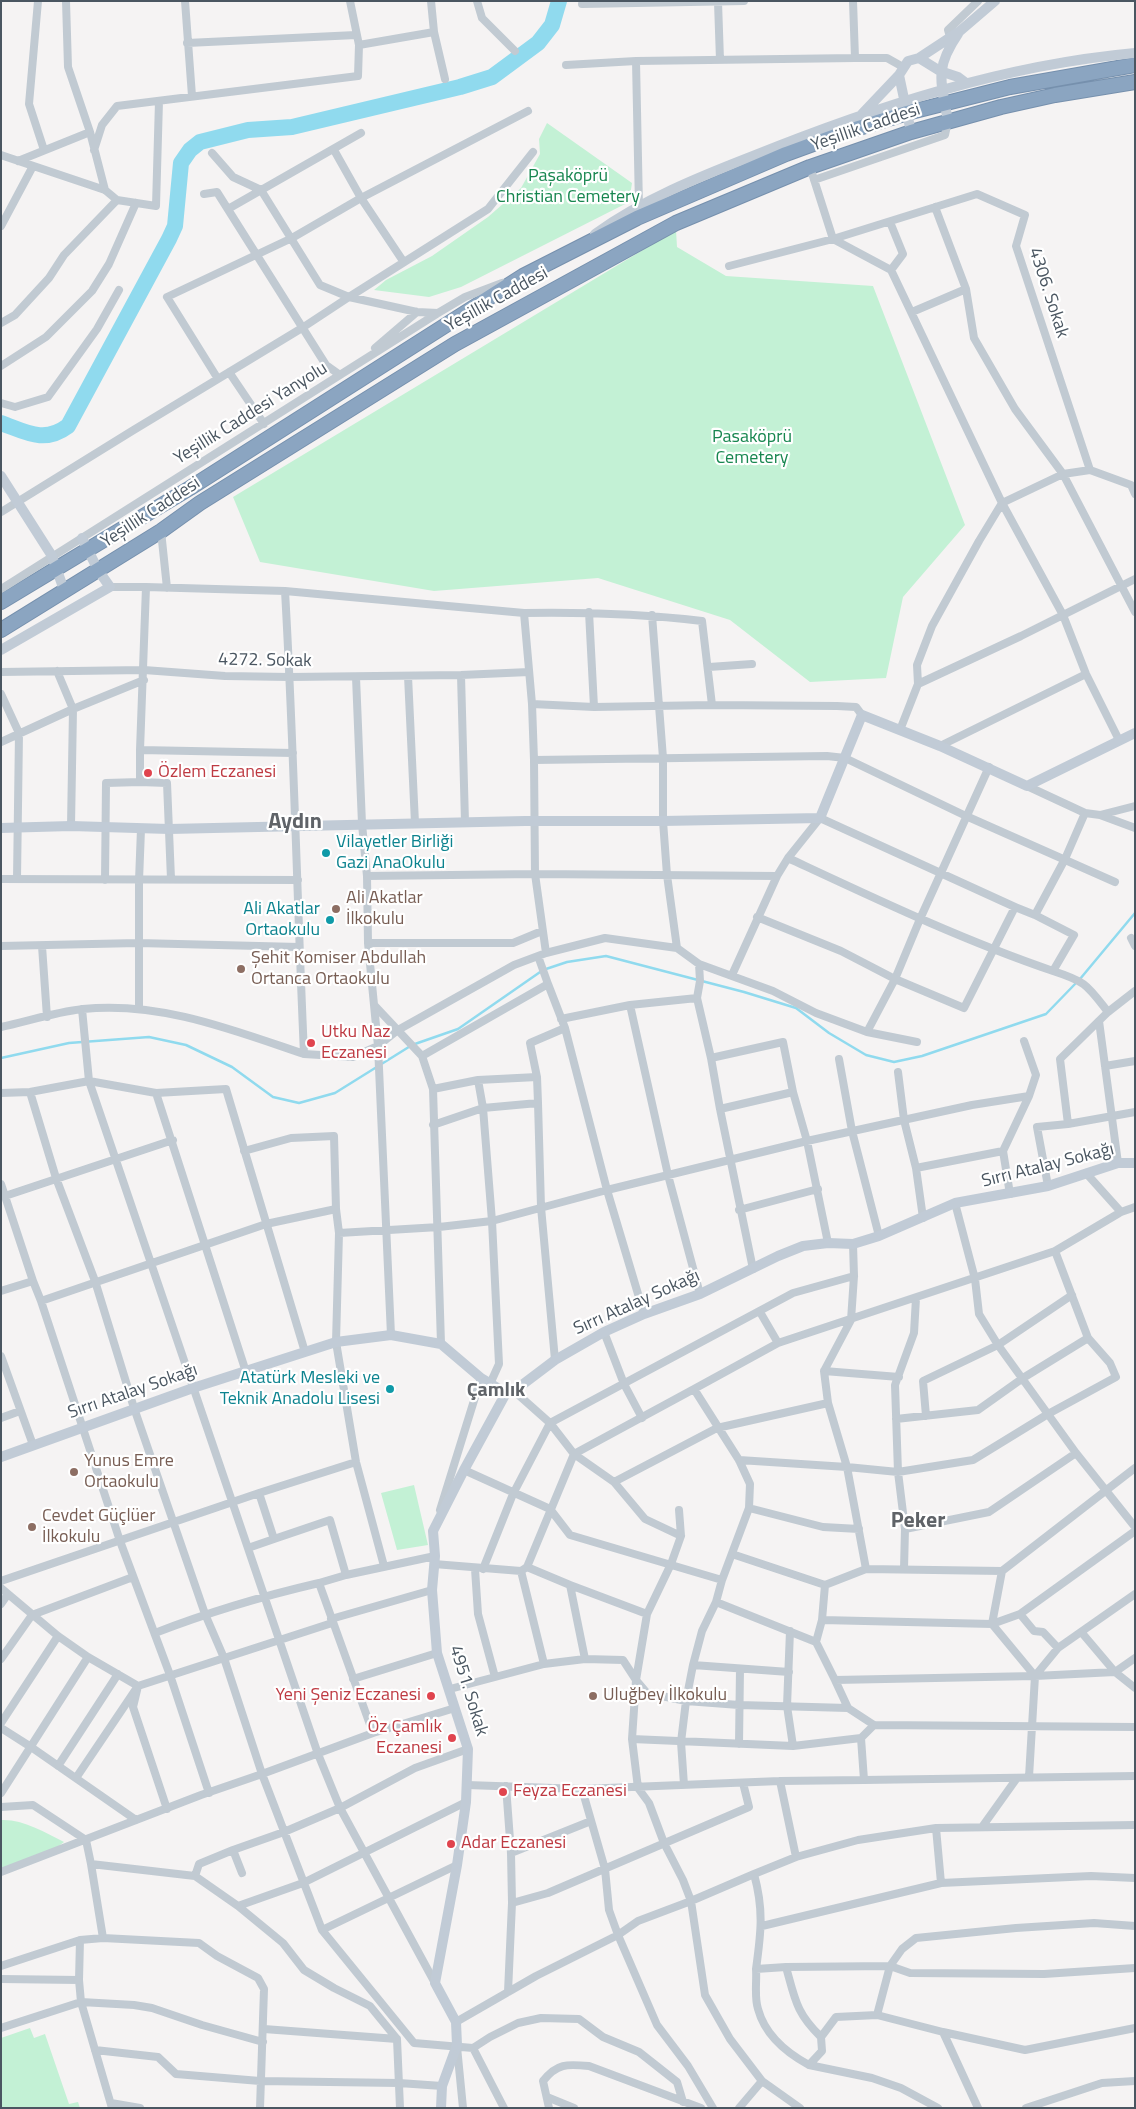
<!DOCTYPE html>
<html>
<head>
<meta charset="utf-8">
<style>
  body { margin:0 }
  #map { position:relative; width:1136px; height:2109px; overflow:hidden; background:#f5f3f3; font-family:"Titillium Web",sans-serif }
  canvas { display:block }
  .frame { position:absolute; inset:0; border:2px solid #4a5661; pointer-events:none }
</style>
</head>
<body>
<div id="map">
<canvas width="1136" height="2109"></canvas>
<div class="frame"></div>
</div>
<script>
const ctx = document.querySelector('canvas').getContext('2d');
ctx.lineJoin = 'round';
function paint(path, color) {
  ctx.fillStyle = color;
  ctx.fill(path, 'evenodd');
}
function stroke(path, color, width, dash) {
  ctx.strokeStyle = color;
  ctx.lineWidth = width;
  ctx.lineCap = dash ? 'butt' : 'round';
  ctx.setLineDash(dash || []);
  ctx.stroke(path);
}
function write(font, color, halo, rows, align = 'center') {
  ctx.font = font + ' "Titillium Web",sans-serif';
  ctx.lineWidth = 4.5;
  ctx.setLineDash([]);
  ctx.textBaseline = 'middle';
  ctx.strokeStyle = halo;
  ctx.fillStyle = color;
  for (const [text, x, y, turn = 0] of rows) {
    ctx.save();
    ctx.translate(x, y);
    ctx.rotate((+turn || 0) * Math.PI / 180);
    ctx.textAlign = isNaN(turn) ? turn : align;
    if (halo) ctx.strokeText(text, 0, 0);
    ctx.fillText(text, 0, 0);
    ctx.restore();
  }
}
const green = new Path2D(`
  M547 123 632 183 629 202 461 287 429 297 374 290 386 280 432 256 488 217 521 188 540 154 539 139Z
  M676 230 677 247 726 276 873 286 965 525 903 597 886 678 810 682 730 620 598 578 434 591 260 562 233 497Z
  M414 1485 428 1545 397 1550 381 1493Z
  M1 1820C23 1819 44 1832 64 1842L56 1848 1 1869Z
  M30 2028 34 2038 45 2034 69 2104 78 2102 80 2108H1V2038Z`);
const stream = new Path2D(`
  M1080 979 1135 913
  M1 1058 69 1043 149 1037 186 1045 232 1067 273 1097 299 1103 335 1093 412 1045 458 1029 543 970 567 962 606 956 744 992 796 1008 829 1033 866 1055 894 1062 922 1056 1046 1014 1076 983`);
const river = new Path2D(`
  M1 423C26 432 44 444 68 426L169 239 175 226 181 163 190 150 200 142 248 130 292 127 460 87 492 77 538 43 552 25 559 1`);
const street = new Path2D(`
  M38 1 29 104 44 150
  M66 1 68 67 90 132 105 190
  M185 1 192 96
  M431 1 434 32 445 79
  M477 1 482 18 515 51
  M853 1 855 58
  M718 2 720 60
  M582 4 744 1
  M950 37 948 30 978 1
  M187 43 356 35
  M359 45 434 32
  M636 61 639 207
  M566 65 636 61 855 58H887L903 67
  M94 150 102 125 117 106 358 76 359 45 350 1
  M334 150 361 198 403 261
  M212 153 233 177 261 190 320 285 349 297 488 209 533 152
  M1 155 105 190 117 200 156 206 159 101
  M18 161 90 132
  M810 167 833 239 977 194 1025 215 1016 246 1090 470
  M814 180 945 135 948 121
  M204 194 217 192 326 365 340 375
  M935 207 966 289 974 338 1015 409 1063 474 1090 470 1131 485 1135 494
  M228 209 361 133
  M890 222 903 254 891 270
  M1 226 33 166
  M729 266 833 239 891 270 1002 503 1063 615 1086 674 1119 740
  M912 312 966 289
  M1 323 15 315 49 278 64 255 117 200
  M375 348 417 312
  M1 366 46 337 92 291 109 264 136 203
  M229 372 264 424
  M218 379 167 297 292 238 361 198 528 111
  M1 403 15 407 48 397 97 329 119 290
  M1 512 132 431 302 328 349 297 417 312 438 313
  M161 531 167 588
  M110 587H146
  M1 589 438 313 465 297 502 283
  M589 612 594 707
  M524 613C584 612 643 614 702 621L712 705
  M652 615 663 758V821L667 875 677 948
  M709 667 752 664
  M57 671 73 709 71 826
  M1 672 144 670 225 676 290 677 461 675 529 672
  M461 675 465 822
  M408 676 415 823
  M356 677 362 824 367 876 535 874 777 876
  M918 684 917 665 932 626 979 541 1002 503 1063 474 1135 612
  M1 694 19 733 17 879
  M532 704 534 760 827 756 845 758 966 816 1115 882
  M862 715 856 707 837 706 712 705 594 707 532 704 524 613 285 591C294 746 297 900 304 1054L353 1057 378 1046 398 1030 514 965 546 953 605 938 677 948 699 964 773 991 816 1013 867 1032 895 979 920 919 989 767
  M900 730 918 684 1021 636 1135 579
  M1 742 73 709 144 680
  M940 746 1086 674
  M140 750 146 587 285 591
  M534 760 535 874 546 953
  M140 782 167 783 171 879
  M1027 786 1085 813 1100 815 1135 828
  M1100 815 1135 806
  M788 858C876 899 962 940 1053 971L1074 935 1035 915
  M367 876 368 943 378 1046 391 1335
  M1 879 298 880
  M105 880 106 783 140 782V750L293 753
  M757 917 841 951 895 979 964 1008 1015 907 1035 915 1065 859 1085 813
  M1131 938 1135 946
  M368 943H513L542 931
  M1 946 138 943 299 947
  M42 946 47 1017
  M538 956 548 984
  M699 964 700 981 697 998 711 1058 783 1042 793 1092 807 1141 828 1243
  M1053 971C1087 982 1087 985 1108 1012
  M732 975 777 876 788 858 820 818 1015 907
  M697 998 630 1005 668 1175 700 1294
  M375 1006 422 1056 548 984 565 1028 607 1190 644 1314
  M139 1008V881L141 829
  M82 1009 89 1081 318 1754 340 1808 435 1983
  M561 1019 630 1005
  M1099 1021 1118 1163
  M1 1027C28 1021 56 1012 83 1009 160 1001 233 1030 304 1054
  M867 1032 917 1042
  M1024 1041 1036 1075 1029 1096
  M422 1056 433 1089 441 1344
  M711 1058 720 1109 793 1092
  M839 1059 852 1131 879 1236
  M1105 1066 1135 1061
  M898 1072 904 1120 916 1168 1003 1151
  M433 1089 478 1080 537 1077
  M30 1092 56 1178 95 1281 134 1408 205 1614 224 1658 262 1774 373 1733 455 1708
  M1 1093 30 1092 89 1081 156 1093 226 1089 305 1352
  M156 1093 246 1372
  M538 1103 541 1207 555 1360
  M720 1109 753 1269
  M1068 1124 1135 1112
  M433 1125 483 1108 478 1080
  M244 1151 291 1138 334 1136 336 1209 339 1233 336 1342 356 1462 384 1566
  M916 1168 923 1218
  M1086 1173 1121 1212
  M1 1184 33 1281
  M1048 1186 1037 1127 1068 1124 1060 1059 1108 1012 1135 991
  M5 1196 173 1140
  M955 1203 975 1279 979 1314 998 1345 1076 1453 1135 1527
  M739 1210 818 1189
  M339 1233 439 1227 492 1221 607 1190 807 1141 972 1105 1029 1096 1003 1151 1010 1194
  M853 1244 854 1276 851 1320 824 1371 828 1403 847 1467 866 1569
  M1055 1251 1121 1212 1135 1207
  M1 1291 33 1281 41 1301 266 1224 336 1209
  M41 1301 120 1541 170 1675 209 1793
  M760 1312 778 1343
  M604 1332 624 1384 642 1418
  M1 1356 33 1445
  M824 1371 899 1377
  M490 1384 499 1364 492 1221 483 1108 538 1103 537 1077 530 1043 565 1028
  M694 1389 778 1343 1055 1251 1088 1338 1110 1363 1116 1377 1048 1414 973 1460 898 1472 847 1467 739 1460
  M514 1391 550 1423 574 1454 614 1482 717 1428 828 1403
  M926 1416 923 1381 998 1345 1072 1295
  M1 1418 20 1411
  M896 1419 978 1410 1023 1378 1088 1338
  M1135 1468 1002 1571 866 1569 825 1585 822 1620 816 1642 835 1680 1035 1676 1115 1672 1135 1688
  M464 1470 550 1509 570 1535 722 1580
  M614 1482 645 1519 681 1536
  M749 1508 823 1527 859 1529
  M440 1510 481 1378
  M679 1510 681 1536 671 1564 647 1614 636 1680 647 1693 686 1701 739 1705 848 1708 874 1725 1135 1727
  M905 1529 989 1512 1076 1453
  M274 1539 330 1520 346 1575
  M248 1548 274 1539 259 1493
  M732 1554 825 1585
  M434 1564 521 1571 527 1567 574 1454 694 1389 739 1460 750 1484 749 1508 722 1580 716 1602 702 1631 693 1665 686 1701 681 1742 684 1785
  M527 1567 570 1585 585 1659
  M475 1569 478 1614 495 1677
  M483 1569 513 1494 550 1423 793 1293 854 1276
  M904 1569 905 1529 898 1472 895 1385 914 1333 916 1298
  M521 1571 544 1664
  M1002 1571 992 1624 1020 1614 1135 1531
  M1 1581 259 1493 356 1462
  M319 1583 346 1575 435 1556
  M570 1585 647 1614
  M1 1588 58 1636 88 1657 138 1686 133 1707 167 1809
  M716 1602 816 1642
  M1 1604 8 1594
  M1020 1614 1034 1631 1043 1632 1058 1648
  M331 1619 432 1590
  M822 1620 992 1624 1035 1676 1058 1648 1135 1594
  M790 1631 787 1706 793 1746
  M155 1633C209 1612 263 1596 319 1583L373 1733
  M1082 1633 1115 1672 1135 1658
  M1 1659 32 1615 133 1577
  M693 1665 789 1672
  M353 1679 437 1653
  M835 1680 848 1708
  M450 1689 544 1664 585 1659 623 1660 636 1680 632 1739 638 1788 649 1803 664 1843 683 1880 691 1901 705 1995 730 2039 762 2081 800 2108
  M1 1723 58 1636
  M1 1728 31 1747 136 1820
  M632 1739 793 1746 861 1738 874 1725
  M739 1744 740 1669
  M58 1766 118 1674
  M1029 1777 1035 1676
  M76 1778 138 1686 332 1623
  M864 1780 1135 1776
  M780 1781 796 1857
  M467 1785 582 1789 780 1781 864 1780 861 1738
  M506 1786 511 1853 512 1903 548 1893 749 1807 743 1783
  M582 1789 605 1869 609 1910 618 1935 657 2025 688 2066 713 2108
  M1 1793 88 1657
  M1 1807 33 1805 86 1840 91 1864 195 1876 238 1906 283 1943 304 1970 334 1988 370 2006 397 2039 400 2108
  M982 1827 1017 1778
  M936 1828 941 1883
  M511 1853 591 1821
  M91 1864 103 1938
  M1 1872 201 1795 262 1774 322 1930 414 2043 473 2048 504 2108
  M242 1873 233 1850 284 1832 340 1808 415 1768 468 1749
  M754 1874 796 1857 858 1840 936 1828 1135 1825
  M195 1876 199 1864 233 1850
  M238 1906 303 1883 466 1802
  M762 1926 941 1883 1091 1876 1135 1878
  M322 1930 457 1865
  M1 1966 80 1940 103 1938 199 1943 217 1956 258 1978 264 1989 260 2108
  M786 1967 890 1966 910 1973 1044 1974 1135 1968
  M756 1969C757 1981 754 1997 758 2009 765 2035 785 2052 809 2065
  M1 1979 79 1980
  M508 1992 512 1903
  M877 2015 943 2032
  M456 2022 536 1976 618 1935 638 1921 691 1901 754 1874C764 1910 761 1933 756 1969L786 1967C795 1999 796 2013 821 2037L822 2051 809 2065 872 2078 901 2088 938 2108
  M1 2028 81 2002 79 1980 80 1940
  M264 2029 397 2039
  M821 2037 836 2017 877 2015 890 1966 902 1949 916 1938 1016 1928 1094 1923 1135 1926
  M457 2047 463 2108
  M473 2048 490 2037 518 2023 541 2018 579 2019 603 2037 639 2052 677 2082 683 2102
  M95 2050 158 2057 176 2074 260 2081 399 2083 442 2086
  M547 2097 574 2108
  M111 2103 140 2108
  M112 2108 81 2002 134 2005 152 2008 202 2025 263 2042
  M549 2108 543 2081C557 2063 567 2064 589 2066L701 2108
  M739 2108 762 2081
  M978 2108 943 2032 1025 2050 1135 2028
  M1026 2108 1102 2083 1135 2081`);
const secondary = new Path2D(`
  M919 58 940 71 958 77 966 83
  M862 114 899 75
  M948 121C941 82 934 69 958 34
  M911 132 899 75 908 61 919 58 960 31 995 1
  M595 234C642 200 699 177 753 156 875 107 1003 65 1135 53
  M1 476 52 556 64 590
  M1 650 110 587 98 570 82 538
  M1 828 71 826 169 829 525 821H663L820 818 862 715 940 746 1027 786 1135 733
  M1 1457 193 1388 336 1342 391 1335 441 1344 481 1378 506 1393 514 1391 555 1360 604 1332 644 1314 700 1294 778 1256 803 1246 828 1243 853 1244 879 1236 955 1203 1048 1186 1118 1163H1135
  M441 2108 442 2086 457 2045 456 2022 435 1983 457 1865 466 1802 468 1749 437 1653 432 1590 435 1556 433 1531 464 1470 506 1393`);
const highway = new Path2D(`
  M1 602 190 488 523 276 637 218 786 154 849 131 907 113 1010 87 1135 65
  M1 630 161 531 200 503 455 344 676 223 810 167 911 132 1001 107 1055 95 1135 82`);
const markers = [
  [148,773,5,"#e0444e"],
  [326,853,5,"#0f9aa8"],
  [336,909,5,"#8d6e63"],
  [330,920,5,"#0f9aa8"],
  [241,969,5,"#8d6e63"],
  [311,1043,5,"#e0444e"],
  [390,1389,5,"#0f9aa8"],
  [74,1472,5,"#8d6e63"],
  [32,1527,5,"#8d6e63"],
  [431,1696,5,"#e0444e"],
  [593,1696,5,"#8d6e63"],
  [452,1738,5,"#e0444e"],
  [503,1792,5,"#e0444e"],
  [451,1844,5,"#e0444e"]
];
const streetNames = [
  ["Yeşillik Caddesi",866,128,-19],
  ["4306. Sokak",1048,293,72],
  ["Yeşillik Caddesi",497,300,-29],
  ["Yeşillik Caddesi Yanyolu",251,414,-32],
  ["Yeşillik Caddesi",151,513,-33],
  ["4272. Sokak",265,661,1],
  ["Sırrı Atalay Sokağı",1048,1166,-14],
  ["Sırrı Atalay Sokağı",637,1303,-24],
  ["Sırrı Atalay Sokağı",133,1392,-19],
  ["4951. Sokak",468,1691,73]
];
const parkNames = [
  ["Paşaköprü",568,177],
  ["Christian Cemetery",568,198],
  ["Pasaköprü",752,438],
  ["Cemetery",752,459]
];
const healthNames = [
  ["Özlem Eczanesi",158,773],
  ["Utku Naz",321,1033],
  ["Eczanesi",321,1054],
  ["Yeni Şeniz Eczanesi",421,1696,"right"],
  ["Öz Çamlık",442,1728,"right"],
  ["Eczanesi",442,1749,"right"],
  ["Feyza Eczanesi",513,1792],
  ["Adar Eczanesi",461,1844]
];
const cultureNames = [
  ["Vilayetler Birliği",336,843,"left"],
  ["Gazi AnaOkulu",336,864,"left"],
  ["Ali Akatlar",320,910],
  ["Ortaokulu",320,931],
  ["Atatürk Mesleki ve",380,1379],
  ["Teknik Anadolu Lisesi",380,1400]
];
const educationNames = [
  ["Ali Akatlar",346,899],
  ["İlkokulu",346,920],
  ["Şehit Komiser Abdullah",251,959],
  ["Ortanca Ortaokulu",251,980],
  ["Yunus Emre",84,1462],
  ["Ortaokulu",84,1483],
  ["Cevdet Güçlüer",42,1517],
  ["İlkokulu",42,1538],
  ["Uluğbey İlkokulu",603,1696]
];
const quarterNames = [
  ["Çamlık",496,1391]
];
const districtNames = [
  ["Aydın",295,823],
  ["Peker",918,1522]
];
paint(green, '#c3f1d5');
stroke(stream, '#90daee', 2.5);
stroke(river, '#90daee', 16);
stroke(highway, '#7690ad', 16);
stroke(street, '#c1cad2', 8);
stroke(secondary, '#c1cbd6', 10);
stroke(highway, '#8ba5c1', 14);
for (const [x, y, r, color] of markers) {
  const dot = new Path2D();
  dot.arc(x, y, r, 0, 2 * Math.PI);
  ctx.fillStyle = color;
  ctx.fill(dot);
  stroke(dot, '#fff', 2);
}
write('18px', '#4a5661', '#fff', streetNames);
write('18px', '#17864f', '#fff', parkNames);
write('18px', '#be3a42', '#fff', healthNames, 'left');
write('18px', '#0d838f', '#fff', cultureNames, 'right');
write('18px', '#785e54', '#fff', educationNames, 'left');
write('bold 20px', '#5f6368', '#fff', quarterNames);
write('bold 22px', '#5f6368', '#fff', districtNames);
</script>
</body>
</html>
